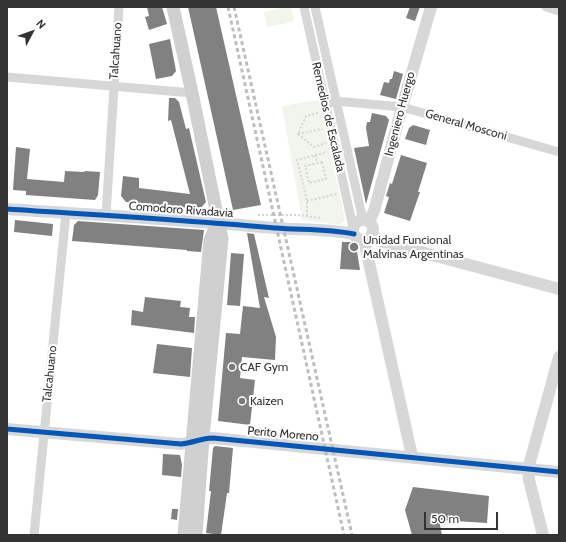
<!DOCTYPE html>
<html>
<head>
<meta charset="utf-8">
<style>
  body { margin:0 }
  #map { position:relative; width:566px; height:542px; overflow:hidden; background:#fff; font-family:Cabin,sans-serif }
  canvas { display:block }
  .frame { position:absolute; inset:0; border:8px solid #333; pointer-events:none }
  .north { position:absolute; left:12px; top:12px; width:40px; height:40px; -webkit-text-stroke:3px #fff; paint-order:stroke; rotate:49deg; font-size:11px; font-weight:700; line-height:16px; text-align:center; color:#333 }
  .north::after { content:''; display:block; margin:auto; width:14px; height:18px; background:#333; clip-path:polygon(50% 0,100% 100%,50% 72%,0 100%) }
  .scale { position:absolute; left:424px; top:512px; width:74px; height:18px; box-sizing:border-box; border:2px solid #333; border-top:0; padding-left:5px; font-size:12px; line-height:14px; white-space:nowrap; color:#333; -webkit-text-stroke:3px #fff; paint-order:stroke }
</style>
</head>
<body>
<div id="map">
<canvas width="566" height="542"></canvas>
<div class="frame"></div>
<div class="north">N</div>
<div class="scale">50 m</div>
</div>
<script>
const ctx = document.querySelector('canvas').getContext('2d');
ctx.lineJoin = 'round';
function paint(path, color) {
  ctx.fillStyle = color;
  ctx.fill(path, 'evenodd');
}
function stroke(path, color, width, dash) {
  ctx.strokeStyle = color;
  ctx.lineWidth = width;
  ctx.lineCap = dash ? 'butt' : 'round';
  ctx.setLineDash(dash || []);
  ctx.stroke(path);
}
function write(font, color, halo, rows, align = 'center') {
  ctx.font = font + ' Cabin,sans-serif';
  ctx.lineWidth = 4;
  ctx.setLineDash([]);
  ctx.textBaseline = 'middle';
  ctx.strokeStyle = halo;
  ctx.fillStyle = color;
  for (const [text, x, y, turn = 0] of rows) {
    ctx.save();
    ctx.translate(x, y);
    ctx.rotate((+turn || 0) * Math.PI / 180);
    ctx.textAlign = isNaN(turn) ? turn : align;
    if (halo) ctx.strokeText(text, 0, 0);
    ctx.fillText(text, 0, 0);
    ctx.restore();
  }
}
const green = new Path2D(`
  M286 7H291L294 21 267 27 264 12Z
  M319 100 345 219 340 225 302 220 282 106Z`);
const building = new Path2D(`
  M147 7H162L167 24 149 30 145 17 149 16Z
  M188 7H216L261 205 233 210Z
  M410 7H420L415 21 406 18Z
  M170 39 176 71 172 76 156 79 149 44Z
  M394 71 403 74 396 99 380 95 384 82 389 83 390 79H392Z
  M169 98H175L179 102 186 129 189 128 206 202 200 209 126 202 121 196 123 176 139 178V188L190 194 171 120 168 121Z
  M372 113 386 116 389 120 366 204 354 148 369 146 366 128 367 122H370Z
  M413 125 430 130 426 145 405 139 409 128Z
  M16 147 30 149 27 179 64 182 65 171 84 172 85 171 100 172 98 195 95 200 26 195V191L13 190Z
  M401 155 427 163 418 192H420L410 221 384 213 389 197 386 196 390 183 392 184Z
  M15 220 53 224 52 236 14 232Z
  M78 221 204 230 201 252 187 251V250L72 241 74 225Z
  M247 233 254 234 269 298 264 297 276 337 275 360 242 357 240 378 255 380 250 425 218 421 226 333 240 334 243 306 260 308Z
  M342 242H350L356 245 360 270 340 269Z
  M231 253 244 254 240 306 227 305Z
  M145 297 181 301 180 307 190 308 189 317H195L194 333 131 325 132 310 143 312Z
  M157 344 192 348 190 377 153 373Z
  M215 446 233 448 229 493H227L221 535 206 533 211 491H209L213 448Z
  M163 454 180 455 182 465 181 477 162 475Z
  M413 487 489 496 487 523 439 520 442 535H412L405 510Z
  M172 509H178L177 520 171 519Z`);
const path = new Path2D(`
  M318 113 306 116 298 134 314 147 326 143
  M298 134 322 129
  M315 155 317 163
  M322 162 326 179 309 183 305 166Z
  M307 201 337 194
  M258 215H298L320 218
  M307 216V201L297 160 327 152`);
const minor = new Path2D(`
  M304 7 353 227
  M315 7 363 220
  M546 7 559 11
  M7 77 192 93
  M325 105 335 101 402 107 559 152
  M106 215 119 7
  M34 535 66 213`);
const tertiary = new Path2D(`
  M7 209C96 215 186 220 275 228 301 230 328 229 354 234
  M353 230a10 10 0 1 1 20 0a10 10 0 1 1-20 0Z
  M369 222 374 211 402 107 431 7
  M372 235 380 241 559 289
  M364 240 412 456
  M7 429 181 444C193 443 201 438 213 438L559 472
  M543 535 529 480 528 469 559 357`);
const secondary = new Path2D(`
  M173 7 192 93 222 239 203 438 196 535
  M184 535 210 240 218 222`);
const rail = new Path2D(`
  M228 7 344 535
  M234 7 352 535`);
const cycleway = new Path2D(`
  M7 209C96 215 186 220 275 228 301 230 328 229 354 234
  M7 429 181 444C193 443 201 438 213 438L559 472`);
const markers = [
  [354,247,5,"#7a7a7a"],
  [232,367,4,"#7a7a7a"],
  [242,401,4,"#7a7a7a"]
];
const streetNames = [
  ["Talcahuano",116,51,-86],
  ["Ingeniero Huergo",400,114,-75],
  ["Remedios de Escalada",328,117,77],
  ["General Mosconi",466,125,16],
  ["Comodoro Rivadavia",181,210,4],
  ["Talcahuano",50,374,-84],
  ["Perito Moreno",283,434,5]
];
const poiNames = [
  ["Unidad Funcional",363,240],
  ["Malvinas Argentinas",363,254],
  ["CAF Gym",240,367],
  ["Kaizen",250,401]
];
paint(green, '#f1f5ed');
paint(building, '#818181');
stroke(path, '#d6d6d6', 2, [2, 2]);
stroke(minor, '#d7d7d7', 9);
stroke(tertiary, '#d7d7d7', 12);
stroke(secondary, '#d0d0d0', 13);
stroke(rail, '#bebebe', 3, [4, 3]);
stroke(cycleway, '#0057b8', 5);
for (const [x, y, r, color] of markers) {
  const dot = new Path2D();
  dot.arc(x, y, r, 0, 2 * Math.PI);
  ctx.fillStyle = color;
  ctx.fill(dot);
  stroke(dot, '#fff', 1.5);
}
write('12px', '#333', '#fff', streetNames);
write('12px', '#333', '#fff', poiNames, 'left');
</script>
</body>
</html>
